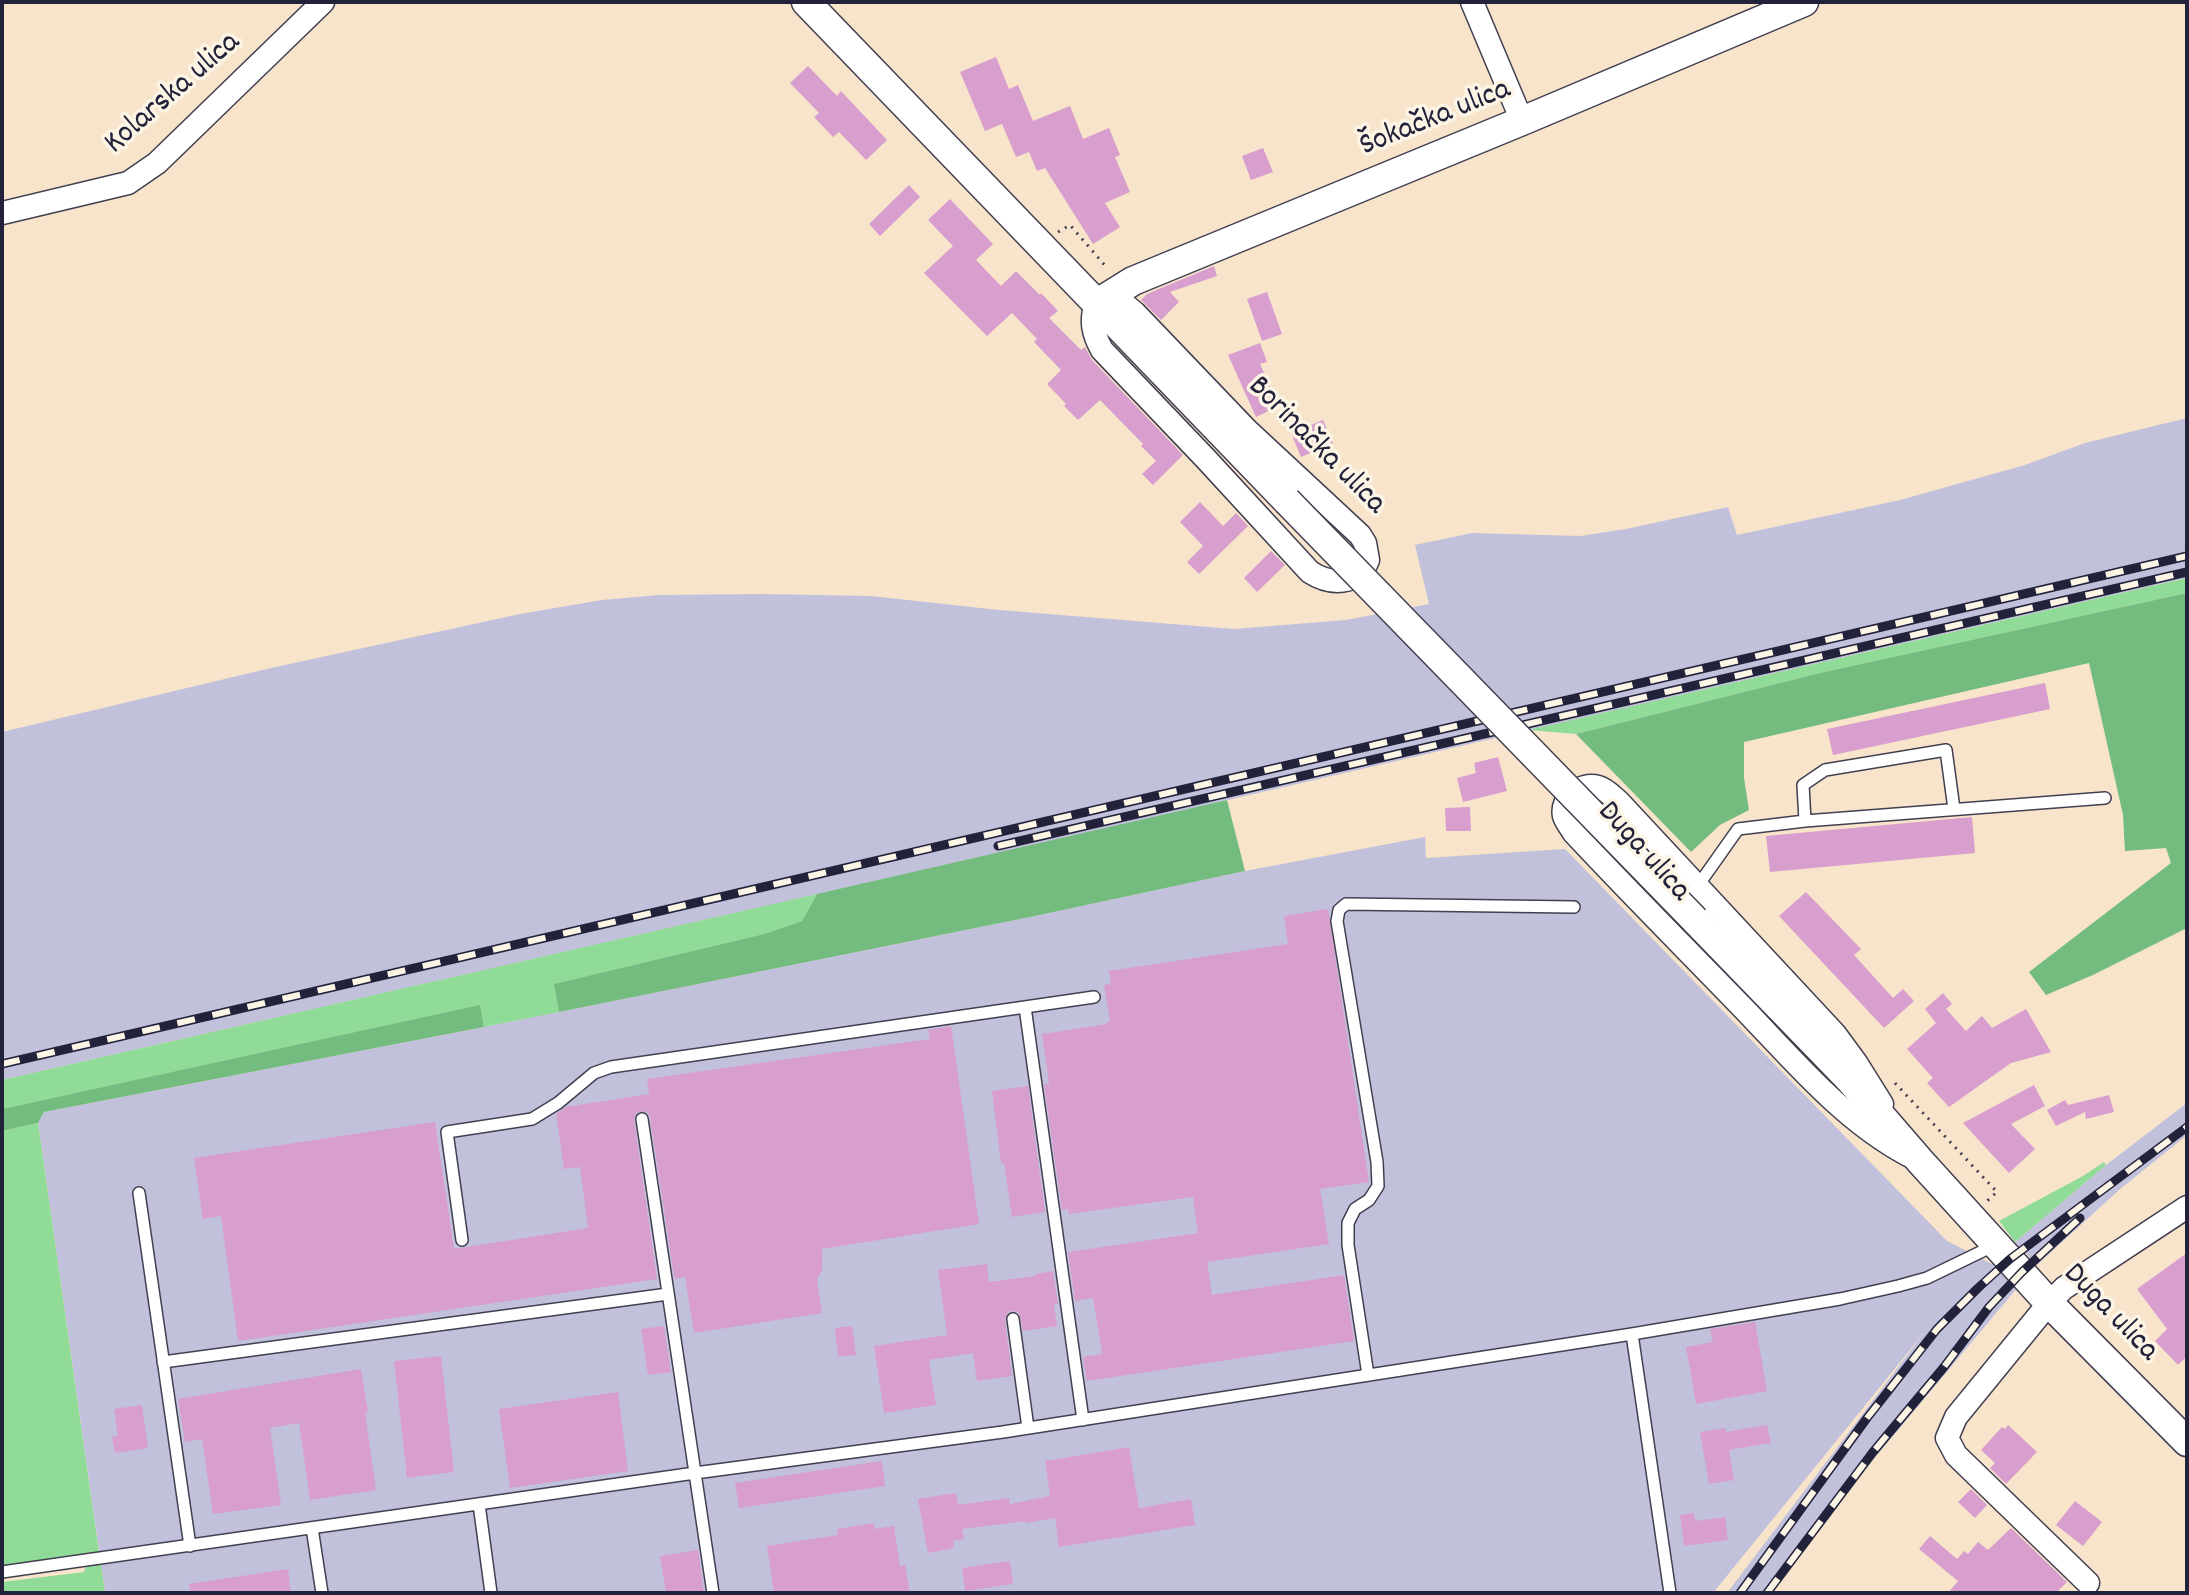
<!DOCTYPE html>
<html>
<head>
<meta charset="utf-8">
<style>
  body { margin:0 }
  #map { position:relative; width:2189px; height:1595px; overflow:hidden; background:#f7e4cb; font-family:Dekko,sans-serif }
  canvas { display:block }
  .frame { position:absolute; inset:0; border:4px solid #22223b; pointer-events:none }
</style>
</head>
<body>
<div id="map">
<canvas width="2189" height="1595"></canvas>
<div class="frame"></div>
</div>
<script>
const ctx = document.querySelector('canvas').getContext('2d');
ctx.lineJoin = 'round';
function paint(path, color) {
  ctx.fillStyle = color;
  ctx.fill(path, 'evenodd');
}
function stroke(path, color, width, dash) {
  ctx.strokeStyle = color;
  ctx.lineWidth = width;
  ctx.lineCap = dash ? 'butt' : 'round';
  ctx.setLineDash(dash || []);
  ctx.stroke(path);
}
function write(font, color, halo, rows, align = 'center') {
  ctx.font = font + ' Dekko,sans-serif';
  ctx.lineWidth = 7;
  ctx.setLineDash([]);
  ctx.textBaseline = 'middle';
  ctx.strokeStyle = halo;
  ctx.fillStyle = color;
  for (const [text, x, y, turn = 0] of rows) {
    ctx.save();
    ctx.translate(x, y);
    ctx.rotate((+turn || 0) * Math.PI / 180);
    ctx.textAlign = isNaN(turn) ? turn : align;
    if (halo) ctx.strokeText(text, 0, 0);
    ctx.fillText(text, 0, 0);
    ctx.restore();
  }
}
const industrial = new Path2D(`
  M2187 418V578L1003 852 2 1080V732L271 668 520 614 602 600 659 595 763 594 871 596 999 610 1234 629 1346 620 1429 604 1415 545 1472 533 1580 536 1626 529 1728 507 1737 535 1900 500 2025 465 2085 443Z
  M1425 837 1426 858 1565 849 1947 1241 1992 1264 2002 1257 2023 1281 1867 1467 1772 1593H1727L1927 1329 1713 1593H105L38 1123 44 1112 484 1027 1035 916 1245 871Z
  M2187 1103V1135L2119 1190 2037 1265 2015 1242 2106 1165Z`);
const green = new Path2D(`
  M2187 578V593L1824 672 1576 734 1529 730Z
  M817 894 802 921 764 934 555 984 559 1012 484 1027 480 1006 2 1109V1080Z
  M38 1123 99 1552 2 1566V1131Z
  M2104 1162 2106 1165 2015 1242 1999 1221 2083 1176Z
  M101 1564 105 1593H2V1582L84 1572 86 1566Z`);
const forest = new Path2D(`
  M2187 593V928L2093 975 2046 995 2029 972 2171 863 2166 848 2125 851 2123 815 2089 663 1744 742V778L1749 810 1720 825 1691 852 1576 734 1824 672Z
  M1227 800 1245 871 1035 916 559 1012 554 984 764 934 802 921 817 894Z
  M480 1005 484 1027 44 1112 38 1123 2 1131V1109Z`);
const building = new Path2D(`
  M996 57 1009 89 1018 85 1033 121 1070 106 1083 139 1109 128 1120 155 1115 157 1130 192 1105 203 1120 227 1093 244 1045 168 1037 171 1029 152 1016 157 1002 124 985 131 960 72Z
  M808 66 837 96 841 91 887 140 866 160 839 132 833 137 814 117 819 113 790 83Z
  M1263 148 1273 172 1251 180 1242 156Z
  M909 185 920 197 880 236 869 224Z
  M950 199 993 244 976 260 1001 286 1016 271 1040 295 1041 293 1058 311 1049 318 1081 350 1085 347 1092 360 1183 455 1153 485 1142 474 1156 461 1141 446 1143 444 1100 400 1078 420 1064 406 1066 404 1047 384 1061 370 1034 342 1037 339 1012 313 987 336 924 273 953 246 928 220Z
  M1214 266 1217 276 1170 292 1179 302 1161 320 1141 300 1147 294Z
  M1267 292 1282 334 1262 341 1247 299Z
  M1260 343 1267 362 1260 364 1279 406 1256 417 1228 355Z
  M1323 420 1333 443 1301 457 1291 433Z
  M1200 502 1223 526 1236 513 1248 526 1199 574 1187 562 1203 546 1180 522Z
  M1271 551 1285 565 1257 592 1244 578Z
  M2045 683 2050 709 1833 755 1827 729Z
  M1498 757 1507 791 1463 802 1457 778 1476 773 1474 763Z
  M1470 807 1471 831H1446L1445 808Z
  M1972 817 1975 853 1770 872 1766 836Z
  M1806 892 1861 949 1854 955 1893 998 1903 989 1914 1001 1884 1028 1779 916Z
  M1328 909 1369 1182 1320 1189 1329 1244 1207 1262 1212 1295 1344 1275 1354 1341 1087 1381 1083 1357 1102 1354 1093 1298 1075 1301 1068 1252 1198 1233 1193 1197 1069 1214 1068 1209 1062 1210 1044 1084 1049 1083 1042 1034 1107 1024V1022L1110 1021 1104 985 1111 984 1109 971 1288 944 1284 916Z
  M1943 993 1952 1004 1946 1009 1966 1031 1982 1016 1992 1028 2026 1009 2051 1052 2011 1063 1949 1107 1927 1083 1933 1078 1907 1049 1936 1023 1925 1009Z
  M951 1026 979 1224 822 1249V1270L817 1280 822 1313 694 1333 685 1277 675 1279 674 1276 650 1118 648 1113 642 1111 636 1113 634 1120 657 1279 238 1341 221 1216 203 1219 194 1158 435 1122 454 1249 588 1228 580 1167 564 1169 556 1114 566 1107 649 1094 647 1079 930 1039 928 1030Z
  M2034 1085 2045 1106 2011 1124 2035 1149 2009 1173 1963 1123Z
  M1028 1086 1045 1212 1012 1217 1004 1163H1001L992 1091Z
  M2109 1095 2114 1112 2086 1119 2085 1112 2056 1126 2047 1110 2065 1100 2068 1105Z
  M2187 1253V1356L2178 1365 2155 1341 2167 1329 2137 1289Z
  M987 1264 989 1282 1035 1276V1274L1053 1271 1058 1304H1054L1057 1326 1023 1331 1019 1313 1015 1311 1008 1312 1005 1320 1012 1376 977 1381 973 1353 929 1360 936 1405 884 1413 874 1346 947 1335 938 1270Z
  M1755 1322 1767 1391 1696 1404 1686 1347 1713 1342 1710 1329Z
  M664 1326 671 1372 648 1375 641 1329Z
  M852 1326 856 1355 838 1357 835 1328Z
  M441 1356 454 1472 407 1478 394 1361Z
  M361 1369 368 1412 365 1413 376 1490 310 1500 299 1423 270 1428 281 1505 213 1514 202 1439 185 1442 178 1399Z
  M618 1392 628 1471 510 1488 499 1409Z
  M142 1405 148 1448 115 1453 112 1437 118 1436 114 1409Z
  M1767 1425 1771 1443 1729 1450 1734 1480 1709 1484 1700 1432 1725 1428 1726 1432Z
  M2008 1425 2037 1452 2006 1484 1990 1468 1995 1463 1981 1450 2002 1427 2005 1429Z
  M1129 1447 1139 1508 1191 1499 1195 1525 1059 1547 1055 1518 1026 1523V1521L962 1529 964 1539 953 1541 954 1548 928 1553 918 1499 956 1493 958 1505 1009 1498 1010 1504 1050 1496 1045 1461Z
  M882 1461 885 1486 739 1508 735 1483Z
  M1971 1489 1987 1505 1975 1518 1958 1502Z
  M2075 1501 2102 1522 2083 1546 2056 1525Z
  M1694 1513 1695 1521 1725 1517 1728 1540 1684 1546 1680 1515Z
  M874 1523 875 1529 894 1526 900 1566 905 1565 910 1593H774L767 1546 838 1535 837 1529Z
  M2011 1528 2067 1582 2056 1593H1948L1958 1581 1919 1549 1930 1536 1957 1559 1964 1551 1968 1554 1978 1542 1988 1550Z
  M698 1550 704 1593H666L660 1556Z
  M1010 1561 1013 1584 965 1591 962 1568Z
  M288 1569 291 1593H190L189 1584Z`);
const path = new Path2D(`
  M1058 232 1070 225 1108 269
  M1895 1083 1997 1192 1986 1202`);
const service = new Path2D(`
  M1805 821 1803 785 1825 770 1946 750 1954 809
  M1697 887 1738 829 1805 821 2105 798
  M1025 1007 1083 1420
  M642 1119 713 1593
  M139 1193 190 1546
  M462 1240 447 1132 532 1119 558 1103 594 1073 611 1067 1094 997
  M1013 1319 1028 1428
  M1632 1334 1670 1593
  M163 1362 668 1294
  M1368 1375 1348 1245V1223L1355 1209 1369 1200 1378 1186 1377 1162 1337 921 1339 910 1346 904 1574 907
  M479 1504 491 1593
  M312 1528 322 1593
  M2 1572 695 1473 1003 1432 1632 1334 1840 1299 1898 1286 1927 1278 1995 1245`);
const minor = new Path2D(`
  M1472 2 1522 121
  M2 213 128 183 157 163 323 2
  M1096 304C1090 321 1093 334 1102 350L1206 459 1310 572C1330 585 1358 586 1368 560L1365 543 1360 535 1247 430 1135 313 1123 303 1107 296
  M1882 1104 1857 1064 1835 1034 1619 802C1613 797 1606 789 1598 787 1581 782 1560 798 1564 816 1566 822 1571 828 1574 833 1630 893 1687 950 1744 1009 1794 1061 1843 1120 1908 1155
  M2088 1583 1956 1455 1947 1438 1956 1417 2049 1303 2064 1288 2187 1207`);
const tertiary = new Path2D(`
  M806 2 1287 501
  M1096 304 1133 281 1522 121 1804 2
  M1695 920 1850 1080 1920 1161 2049 1303 2187 1442`);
const rail = new Path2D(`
  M998 846 2187 572
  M2 1064 2187 556
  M1740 1593 1867 1418 1937 1329 1978 1288 2010 1259 2187 1127
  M1767 1593 1873 1452 1944 1367 1989 1307 2022 1272 2080 1218`);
const tertiaryBridge = new Path2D(`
  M1287 501 1695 920`);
const streetNames = [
  ["Kolarska ulica",174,95,-41],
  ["Šokačka ulica",1436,120,-22],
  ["Borinačka ulica",1315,447,45],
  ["Duga ulica",1642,853,48],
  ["Duga ulica",2109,1314,46]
];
paint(industrial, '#c2c1dc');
paint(green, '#90db98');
paint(forest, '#74bb80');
paint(building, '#d89ece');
stroke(service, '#423f51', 14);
stroke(minor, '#423f51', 25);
stroke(tertiary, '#423f51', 31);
stroke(path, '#423f51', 3, [2, 6]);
stroke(service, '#fff', 11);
stroke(minor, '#fff', 22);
stroke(tertiary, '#fff', 28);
stroke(rail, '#22223b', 9);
stroke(rail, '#fcf5e5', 6, [18]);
stroke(tertiaryBridge, '#423f51', 31, []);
stroke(tertiaryBridge, '#fff', 28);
write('32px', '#22223b', '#fcf5e5', streetNames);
</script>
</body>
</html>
